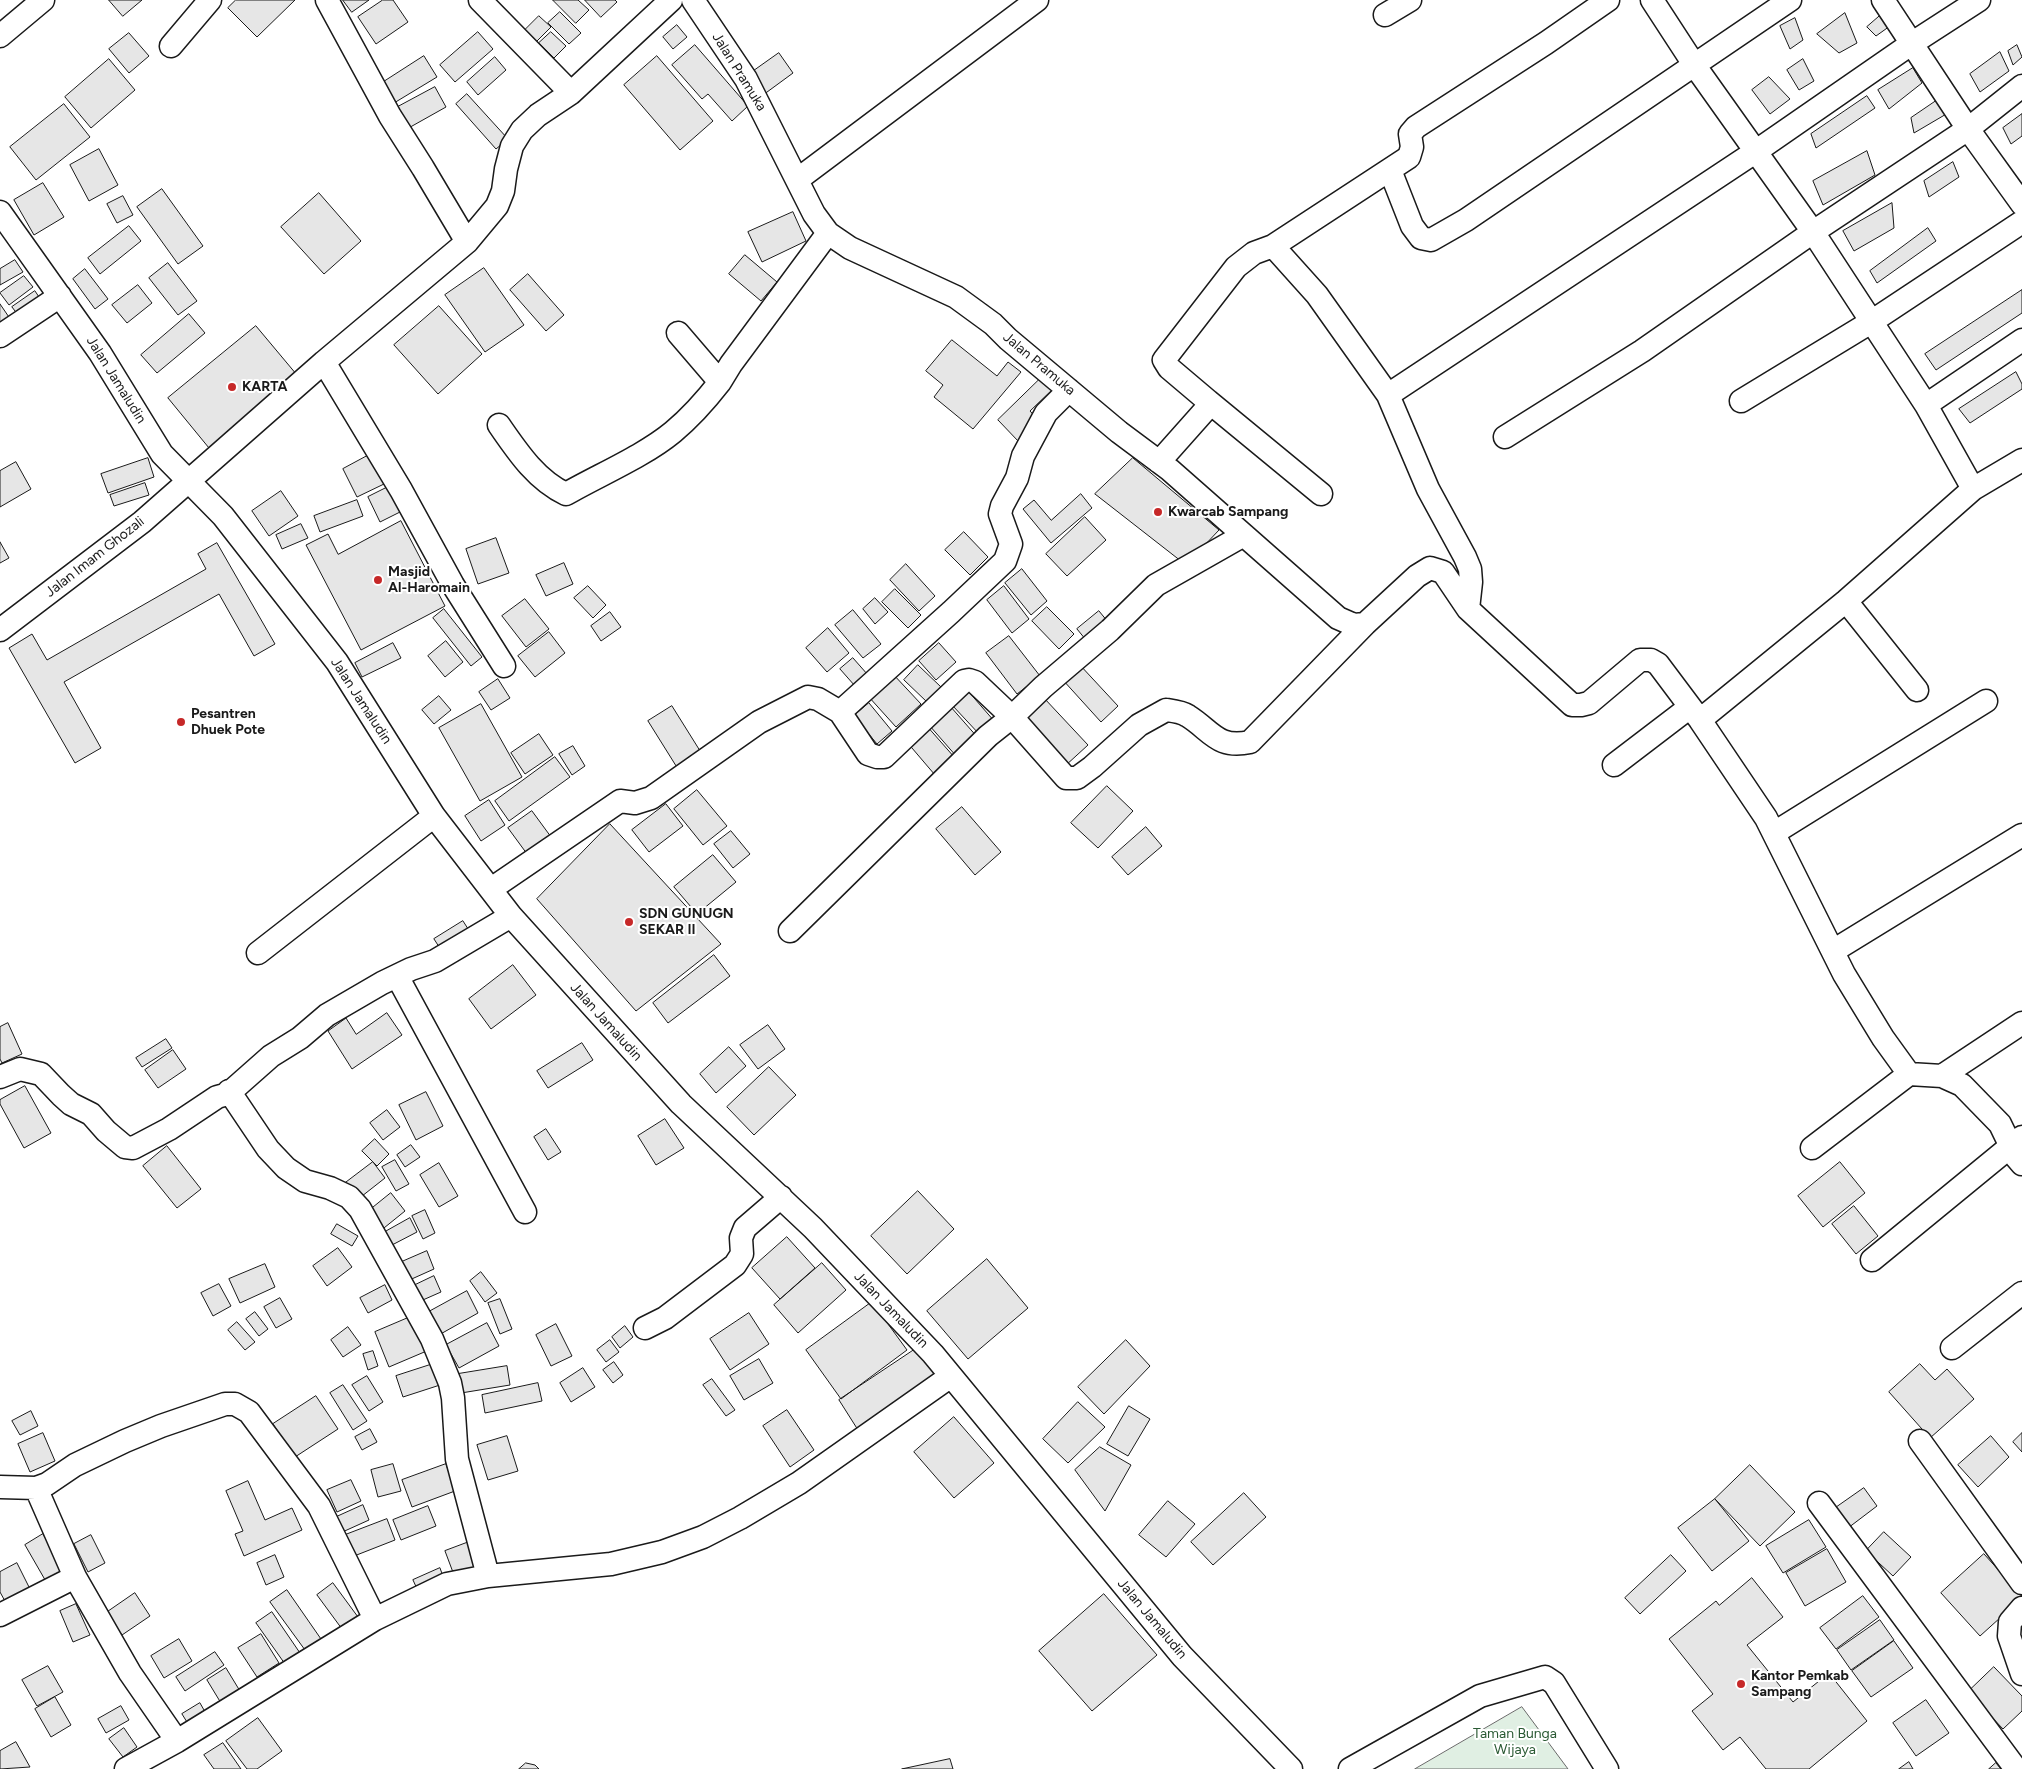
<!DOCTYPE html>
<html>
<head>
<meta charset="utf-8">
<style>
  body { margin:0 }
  canvas { display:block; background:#fff }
</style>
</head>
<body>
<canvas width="2022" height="1769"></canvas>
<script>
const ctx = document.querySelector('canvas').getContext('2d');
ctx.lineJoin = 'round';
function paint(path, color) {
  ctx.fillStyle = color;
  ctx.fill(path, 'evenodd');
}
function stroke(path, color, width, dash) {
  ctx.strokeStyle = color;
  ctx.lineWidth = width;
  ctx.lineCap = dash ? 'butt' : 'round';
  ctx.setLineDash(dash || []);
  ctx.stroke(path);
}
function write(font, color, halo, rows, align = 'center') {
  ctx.font = font + ' Figtree,sans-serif';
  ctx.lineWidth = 4;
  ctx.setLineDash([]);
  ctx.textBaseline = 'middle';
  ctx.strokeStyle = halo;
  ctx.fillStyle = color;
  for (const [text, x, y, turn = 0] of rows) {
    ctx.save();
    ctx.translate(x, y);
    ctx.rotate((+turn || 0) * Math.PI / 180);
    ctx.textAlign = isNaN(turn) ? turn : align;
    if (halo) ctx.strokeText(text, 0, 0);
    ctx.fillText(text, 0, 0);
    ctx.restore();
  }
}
const green = new Path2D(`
  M1522 1707 1568 1769H1415Z`);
const building = new Path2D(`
  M109 0H142L123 16Z
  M236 0H295L257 37 228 8Z
  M343 0H369L352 12Z
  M383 0H393L408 22 376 44 358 17Z
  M553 0H578L589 10 576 23Z
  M585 0H615L617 2 601 17Z
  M560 12 581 33 569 44 548 23Z
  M1845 13 1857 43 1839 53 1817 34Z
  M1882 14 1890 26 1876 36 1867 27Z
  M539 16 551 27 534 44 522 33Z
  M1795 18 1803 40 1790 49 1780 26Z
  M677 25 687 37 673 49 663 37Z
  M478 32 493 49 455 82 440 65Z
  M551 32 566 46 554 58 539 43Z
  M129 33 149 56 129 73 109 49Z
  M695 45 748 106 732 121 708 94 702 99 672 65Z
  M2017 45 2022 57 2013 65 2008 51Z
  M2000 52 2009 71 1980 92 1970 74Z
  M779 53 793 73 763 95 748 75Z
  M424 56 437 77 394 103 382 83Z
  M657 56 713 121 680 150 624 85Z
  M495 57 506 70 478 95 467 82Z
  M109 59 135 90 91 128 65 97Z
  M1803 59 1814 81 1799 90 1787 70Z
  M1913 68 1922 83 1889 109 1878 90Z
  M1769 77 1790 99 1770 114 1752 90Z
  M435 87 446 107 405 130 394 109Z
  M467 94 508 139 496 149 456 104Z
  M1867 96 1875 108 1816 148 1811 134Z
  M1939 99 1948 113 1914 133 1911 118Z
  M64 104 90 137 36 180 10 147Z
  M2022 114V136L2011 144 2003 128Z
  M99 149 118 185 89 201 70 165Z
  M1867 151 1875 175 1823 205 1813 181Z
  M1953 162 1959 177 1929 197 1924 181Z
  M43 183 64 217 34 235 14 200Z
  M162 189 203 246 178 264 137 207Z
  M319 193 361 241 324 274 281 227Z
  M123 196 133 215 117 223 107 204Z
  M1892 203 1894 228 1854 251 1843 231Z
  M793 212 806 241 762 262 748 232Z
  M129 226 141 241 100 274 88 258Z
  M1928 228 1936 241 1877 283 1870 271Z
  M745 255 777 282 761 301 729 274Z
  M15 260 23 272 0 285V269Z
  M168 263 197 301 178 315 149 278Z
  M484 268 524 325 485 352 445 295Z
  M85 269 108 299 95 309 73 279Z
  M528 274 564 315 546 331 510 290Z
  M24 276 33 287 9 305 0 293Z
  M138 285 152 303 127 323 112 305Z
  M2022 290V313L1936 370 1925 354Z
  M35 291 43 303 21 319 12 307Z
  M0 304 13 323 0 332Z
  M439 306 482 354 438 394 394 345Z
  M189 314 205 333 157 373 141 355Z
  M256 326 297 375 209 448 168 398Z
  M952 340 997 376 1008 362 1021 372 973 429 934 397 943 385 926 371Z
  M2016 372 2022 384V389L1970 423 1959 409Z
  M1041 378 1052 390 1030 411 1040 422 1019 442 998 420Z
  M369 455 384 484 357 497 343 469Z
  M148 458 154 477 108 493 101 474Z
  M1133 458 1219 530 1186 565 1095 494Z
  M16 462 31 489 0 507V471Z
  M145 483 149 495 114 506 110 495Z
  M388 487 400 512 380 522 368 497Z
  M281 491 298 516 269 536 252 511Z
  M1081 494 1092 508 1051 543 1023 509 1034 500 1051 520Z
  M357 500 363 516 320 532 314 516Z
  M1085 517 1106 540 1067 576 1046 554Z
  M401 521 445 606 361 650 306 545 328 534 338 554Z
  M301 524 308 538 282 549 276 535Z
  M964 532 988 557 970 575 945 550Z
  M496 538 509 573 478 584 466 549Z
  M0 542 9 558 0 563Z
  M217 543 275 644 254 656 219 594 64 682 101 748 75 763 9 648 32 634 47 660 206 569 198 554Z
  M564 563 573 584 546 596 536 575Z
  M906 564 935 596 919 611 890 580Z
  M1022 569 1047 601 1031 615 1005 583Z
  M588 586 606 605 593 618 574 598Z
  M1004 586 1029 619 1012 633 987 600Z
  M895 589 921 615 908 628 882 602Z
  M875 598 888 612 875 624 863 609Z
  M525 599 549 629 526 647 502 616Z
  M1047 607 1074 634 1059 649 1032 621Z
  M444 609 482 657 471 666 433 618Z
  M853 610 881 644 863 658 835 625Z
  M1099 611 1108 622 1086 640 1077 629Z
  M610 612 621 627 601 641 591 626Z
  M828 628 849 653 827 672 806 648Z
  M549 632 565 653 535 677 518 656Z
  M1009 636 1040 676 1017 694 986 653Z
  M446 641 463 662 445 677 428 656Z
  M393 643 401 658 362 677 355 663Z
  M939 643 956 662 936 680 919 661Z
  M853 658 868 675 855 686 840 669Z
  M1079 664 1118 706 1101 722 1062 679Z
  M918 665 941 687 927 702 904 680Z
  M892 673 921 704 896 727 868 696Z
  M498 679 510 698 491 710 479 692Z
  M968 691 995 722 980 735 952 705Z
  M439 696 451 710 434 724 422 710Z
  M1044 698 1088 745 1065 766 1022 719Z
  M869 703 892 731 877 744 854 716Z
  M481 704 522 777 480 801 439 728Z
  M672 706 702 754 678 769 648 721Z
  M950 706 979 739 957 757 929 725Z
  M926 725 955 758 935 775 906 741Z
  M539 734 553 755 525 774 511 753Z
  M573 746 585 766 572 775 559 754Z
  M555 757 570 777 509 821 495 801Z
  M1107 786 1133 811 1098 848 1071 823Z
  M697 790 727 826 703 845 674 809Z
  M489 800 505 825 481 841 465 816Z
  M666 804 683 826 649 852 632 830Z
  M962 807 1001 852 975 875 936 829Z
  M532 811 554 841 530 858 508 828Z
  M610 824 721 944 636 1011 537 899Z
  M1146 827 1162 846 1128 875 1112 857Z
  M731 831 750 854 733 868 714 844Z
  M713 855 736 882 697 914 674 887Z
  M463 921 472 935 443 953 434 939Z
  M714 955 730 976 668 1023 653 1003Z
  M513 965 536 995 491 1029 469 999Z
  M387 1013 402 1035 352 1069 328 1031 346 1018 356 1034Z
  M8 1023 22 1054 2 1063 0 1059V1027Z
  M768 1025 785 1049 758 1069 740 1045Z
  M166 1039 172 1048 142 1067 136 1058Z
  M582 1043 593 1060 548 1088 537 1071Z
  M729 1047 746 1066 716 1093 700 1074Z
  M173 1050 186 1069 158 1088 145 1070Z
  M769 1067 796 1095 754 1135 727 1107Z
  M25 1086 51 1133 24 1148 0 1104V1100Z
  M426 1092 443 1126 416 1140 399 1105Z
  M387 1110 400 1127 383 1140 370 1123Z
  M665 1119 684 1148 656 1165 638 1136Z
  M546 1129 561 1152 548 1160 534 1137Z
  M375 1139 389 1154 377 1166 362 1151Z
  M411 1145 420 1157 405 1167 397 1155Z
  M167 1146 201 1189 177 1208 143 1166Z
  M395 1160 409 1184 396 1191 382 1167Z
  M373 1162 385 1178 357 1200 344 1184Z
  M1840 1162 1865 1193 1823 1227 1798 1196Z
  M439 1163 458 1196 439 1207 420 1175Z
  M918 1191 954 1229 907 1274 871 1236Z
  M391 1193 405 1211 379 1232 365 1214Z
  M1854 1206 1878 1236 1856 1254 1832 1224Z
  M425 1210 435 1233 423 1239 412 1216Z
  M410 1218 417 1232 392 1245 385 1232Z
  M337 1224 358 1236 352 1246 331 1234Z
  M787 1237 815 1268 780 1299 752 1268Z
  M338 1248 352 1267 327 1286 313 1266Z
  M427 1251 434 1269 405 1282 397 1264Z
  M987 1259 1028 1308 968 1359 927 1311Z
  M822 1263 846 1290 798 1333 774 1305Z
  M265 1264 275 1287 240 1303 229 1279Z
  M481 1272 497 1293 485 1302 470 1281Z
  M434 1276 441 1292 416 1303 409 1288Z
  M219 1284 231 1306 213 1316 201 1293Z
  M385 1285 392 1300 368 1313 360 1298Z
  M467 1291 478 1313 437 1336 425 1314Z
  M280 1298 292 1319 276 1328 264 1307Z
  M500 1299 512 1329 500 1334 488 1303Z
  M872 1302 907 1350 841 1399 806 1350Z
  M255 1312 268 1329 259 1336 246 1319Z
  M749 1313 769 1344 730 1370 710 1339Z
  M415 1315 429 1350 389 1367 375 1332Z
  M237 1322 255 1342 245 1350 228 1330Z
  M487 1323 499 1346 459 1368 446 1345Z
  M556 1324 572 1356 551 1366 536 1335Z
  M625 1326 633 1337 620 1348 612 1337Z
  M348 1327 361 1345 343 1357 331 1340Z
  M610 1340 619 1352 606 1362 597 1350Z
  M1126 1340 1150 1366 1104 1414 1078 1387Z
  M917 1348 937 1377 858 1430 839 1400Z
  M373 1351 378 1366 368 1370 363 1354Z
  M759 1359 773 1383 744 1400 730 1376Z
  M614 1362 623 1375 613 1383 603 1370Z
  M433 1364 440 1385 403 1397 396 1376Z
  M1920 1364 1935 1380 1947 1369 1974 1399 1930 1438 1889 1392Z
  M507 1366 510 1385 461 1393 458 1374Z
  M583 1368 595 1387 571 1402 560 1383Z
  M367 1376 383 1402 369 1411 352 1385Z
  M712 1379 735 1410 726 1416 703 1385Z
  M538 1383 542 1401 485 1413 482 1395Z
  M343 1385 367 1421 353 1430 330 1393Z
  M316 1396 338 1429 295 1457 273 1424Z
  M1078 1402 1105 1427 1068 1463 1043 1439Z
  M1129 1406 1150 1419 1128 1456 1107 1444Z
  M787 1410 814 1450 790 1467 763 1426Z
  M31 1411 38 1426 20 1435 12 1421Z
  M954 1417 994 1463 954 1498 914 1452Z
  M370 1429 377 1442 362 1450 355 1437Z
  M43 1433 55 1461 30 1472 18 1444Z
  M2022 1433V1452L2013 1442Z
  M507 1436 518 1471 488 1480 477 1445Z
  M1991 1436 2009 1457 1978 1487 1958 1465Z
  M1100 1447 1131 1465 1105 1511 1075 1470Z
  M393 1464 401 1491 378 1497 371 1470Z
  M446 1464 455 1491 412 1507 402 1480Z
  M1750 1465 1795 1512 1760 1546 1715 1499Z
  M351 1480 361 1501 337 1512 327 1490Z
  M248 1481 265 1520 292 1508 302 1530 244 1556 235 1534 243 1531 226 1491Z
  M1864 1488 1877 1506 1848 1528 1834 1509Z
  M1244 1493 1266 1517 1213 1565 1191 1542Z
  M1715 1499 1749 1541 1712 1571 1678 1528Z
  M1168 1501 1195 1524 1166 1557 1139 1535Z
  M363 1505 369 1520 338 1534 332 1519Z
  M428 1506 436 1526 401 1540 393 1520Z
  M387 1519 395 1540 349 1558 340 1537Z
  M1809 1520 1826 1547 1783 1573 1766 1546Z
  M1884 1532 1911 1557 1893 1576 1866 1551Z
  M43 1534 66 1575 48 1585 25 1545Z
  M91 1535 105 1563 88 1572 74 1544Z
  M469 1542 478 1567 454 1575 445 1551Z
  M1827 1549 1846 1582 1805 1606 1786 1573Z
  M1984 1554 2022 1596V1598L1980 1636 1941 1593Z
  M275 1555 284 1577 266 1585 257 1563Z
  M1671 1555 1686 1571 1640 1614 1625 1598Z
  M17 1563 31 1591 6 1603 0 1592V1572Z
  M440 1568 444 1579 418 1591 413 1580Z
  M1752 1578 1783 1617 1747 1645 1793 1702 1829 1673 1867 1721 1809 1769H1766L1740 1737 1723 1750 1692 1711 1713 1694 1669 1639 1716 1601 1719 1605Z
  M333 1583 358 1617 342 1629 317 1595Z
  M287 1590 321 1639 305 1650 270 1602Z
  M135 1593 150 1616 122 1635 106 1613Z
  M1104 1594 1157 1655 1092 1711 1039 1651Z
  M1863 1596 1879 1617 1836 1649 1820 1628Z
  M76 1604 90 1635 73 1642 60 1611Z
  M272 1612 300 1653 285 1664 256 1623Z
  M1880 1620 1894 1640 1851 1670 1837 1650Z
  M261 1634 279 1663 257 1677 238 1648Z
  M179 1639 192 1661 164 1678 151 1656Z
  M1894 1641 1913 1668 1871 1697 1852 1671Z
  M215 1652 224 1665 185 1691 176 1677Z
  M48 1666 63 1692 37 1706 22 1680Z
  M1994 1667 2022 1696V1711L2003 1729 1968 1692Z
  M226 1668 243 1696 224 1708 207 1680Z
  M55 1697 71 1725 51 1737 35 1709Z
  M1926 1700 1949 1733 1916 1756 1893 1723Z
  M200 1703 208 1717 190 1727 182 1714Z
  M121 1706 129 1720 106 1733 98 1719Z
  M258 1718 282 1751 257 1769H247L226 1741Z
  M124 1728 137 1747 123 1757 109 1739Z
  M16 1742 30 1767 0 1769V1751Z
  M223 1743 241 1769H214L204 1755Z
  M950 1759 953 1769H902Z
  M1909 1762 1913 1769H1899Z
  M526 1763 535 1765 539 1769H519Z
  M1996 1763 2001 1769H1989Z`);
const minor = new Path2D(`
  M327 0 390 116 423 168 467 242
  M480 0 571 93
  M693 0 746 79 814 214 828 233 850 248 956 297 993 324 1008 339 1119 432 1170 470 1338 618 1354 625 1365 624 1417 576 1430 568 1443 572 1468 609 1572 705H1581L1589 703 1640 660H1651L1658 664 1700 720 1766 818 1844 974 1883 1038 1909 1074 1942 1076 1962 1085 2000 1124 2016 1157 2022 1164
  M1652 0 1695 66 1813 232 1926 405 1973 489
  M1883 0 1968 129 2022 204
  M1385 15 1410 0
  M0 36 43 0
  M171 46 210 0
  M1390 170 1412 226 1421 238 1431 240 1466 220 1790 0
  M797 180 1037 0
  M0 212 100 353 162 454 223 516 337 662 434 816 511 916 681 1104 813 1228 933 1354 1182 1656 1291 1769
  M1273 246 1317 295 1388 395 1428 489 1465 557 1470 569 1471 582 1468 609
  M678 333 720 382 731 364 828 233
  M0 336 60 296
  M324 362 401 490 453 585 504 666
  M1388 395 1755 152 1911 44 1979 0
  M1208 401 1321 494
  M1741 401 1871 322 2022 222
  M1926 405 2022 340
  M499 425C517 451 536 480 566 494 599 475 644 456 673 432 691 417 706 400 720 382
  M1505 437 1642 351 1813 232 1968 129 2022 86
  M1159 462 1207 408 1208 401 1169 368 1164 360 1236 267 1254 253 1273 246 1409 157 1412 147 1410 134 1416 127 1546 43 1608 0
  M1846 601 1917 690
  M0 630 142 522 324 362 467 242 497 206 503 191 506 169 512 146 522 130 538 115 571 93 671 0
  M840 712 951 612 1005 561 1011 544 1000 514 1002 506 1017 478 1023 456 1046 413 1069 390
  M1700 720 1846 601 1973 489 2022 460
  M1614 765 1690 707
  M1774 833 1986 701
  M491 889 620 801 635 803 651 798 759 722 808 697 818 699 840 712 868 754 877 757H884L964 681 969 680 975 682 1012 717 1043 687 1110 630 1156 585 1244 535
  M790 931 988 736 1012 717 1066 778H1077L1092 767 1139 725 1166 710C1173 711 1182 712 1188 716 1212 731 1217 749 1250 742L1365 624
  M1833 951 2022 835
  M258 953 434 816
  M397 976 525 1212
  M1942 1076 2022 1023
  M0 1077 20 1069 41 1074 61 1095 71 1104 91 1114 106 1131 125 1147 133 1148 169 1129 217 1097 228 1094 271 1056 300 1038 327 1015 382 983 411 969 435 961 511 916
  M229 1091 268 1149 286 1168 305 1181 330 1188 349 1197 360 1209 432 1339 450 1383 453 1398 457 1459 488 1576
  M1812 1148 1909 1074
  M1872 1260 2022 1137
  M645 1328 665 1318 735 1265 742 1254 741 1238 745 1228 781 1197
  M1952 1348 2022 1293
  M1920 1441 2022 1583
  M0 1487 36 1488 47 1484 75 1465 125 1441 161 1426 225 1404H235L249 1412 319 1506 375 1619
  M36 1488 75 1577
  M1819 1503 2016 1769
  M2022 1608 2010 1622 2009 1636 2022 1674
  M0 1615 75 1577 130 1673 177 1741
  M126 1769 177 1741 375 1619 447 1584 488 1576 611 1564 662 1552 703 1537 740 1518 799 1483 951 1376
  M1350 1769 1480 1696 1545 1677 1554 1683 1607 1769`);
const markers = [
  [232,387,5,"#c62828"],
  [1158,512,5,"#c62828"],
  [378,580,5,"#c62828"],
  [181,722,5,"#c62828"],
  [629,922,5,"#c62828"],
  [1741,1684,5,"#c62828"]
];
const streetNames = [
  ["Jalan Pramuka",739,72,58],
  ["Jalan Pramuka",1039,364,40],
  ["Jalan Jamaludin",116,380,58],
  ["Jalan Imam Ghozali",95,557,-38],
  ["Jalan Jamaludin",361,701,57],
  ["Jalan Jamaludin",606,1022,48],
  ["Jalan Jamaludin",891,1310,46],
  ["Jalan Jamaludin",1152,1619,50]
];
const poiNames = [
  ["KARTA",242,387],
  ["Kwarcab Sampang",1168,512],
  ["Masjid",388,572],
  ["Al-Haromain",388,588],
  ["Pesantren",191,714],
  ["Dhuek Pote",191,730],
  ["SDN GUNUGN",639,914],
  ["SEKAR II",639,930],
  ["Kantor Pemkab",1751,1676],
  ["Sampang",1751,1692]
];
const parkNames = [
  ["Taman Bunga",1515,1734],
  ["Wijaya",1515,1750]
];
paint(green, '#e0efe3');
stroke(green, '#6a6a6a', 1);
paint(building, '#e6e6e6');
stroke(building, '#1a1a1a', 1);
stroke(minor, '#1a1a1a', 25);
stroke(minor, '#fff', 22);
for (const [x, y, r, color] of markers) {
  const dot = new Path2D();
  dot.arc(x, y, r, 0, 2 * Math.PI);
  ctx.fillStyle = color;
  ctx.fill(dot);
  stroke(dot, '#fff', 2);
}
write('14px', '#1a1a1a', '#fff', streetNames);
write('bold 14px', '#1a1a1a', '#fff', poiNames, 'left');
write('14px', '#2b5a34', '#fff', parkNames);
</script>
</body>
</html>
